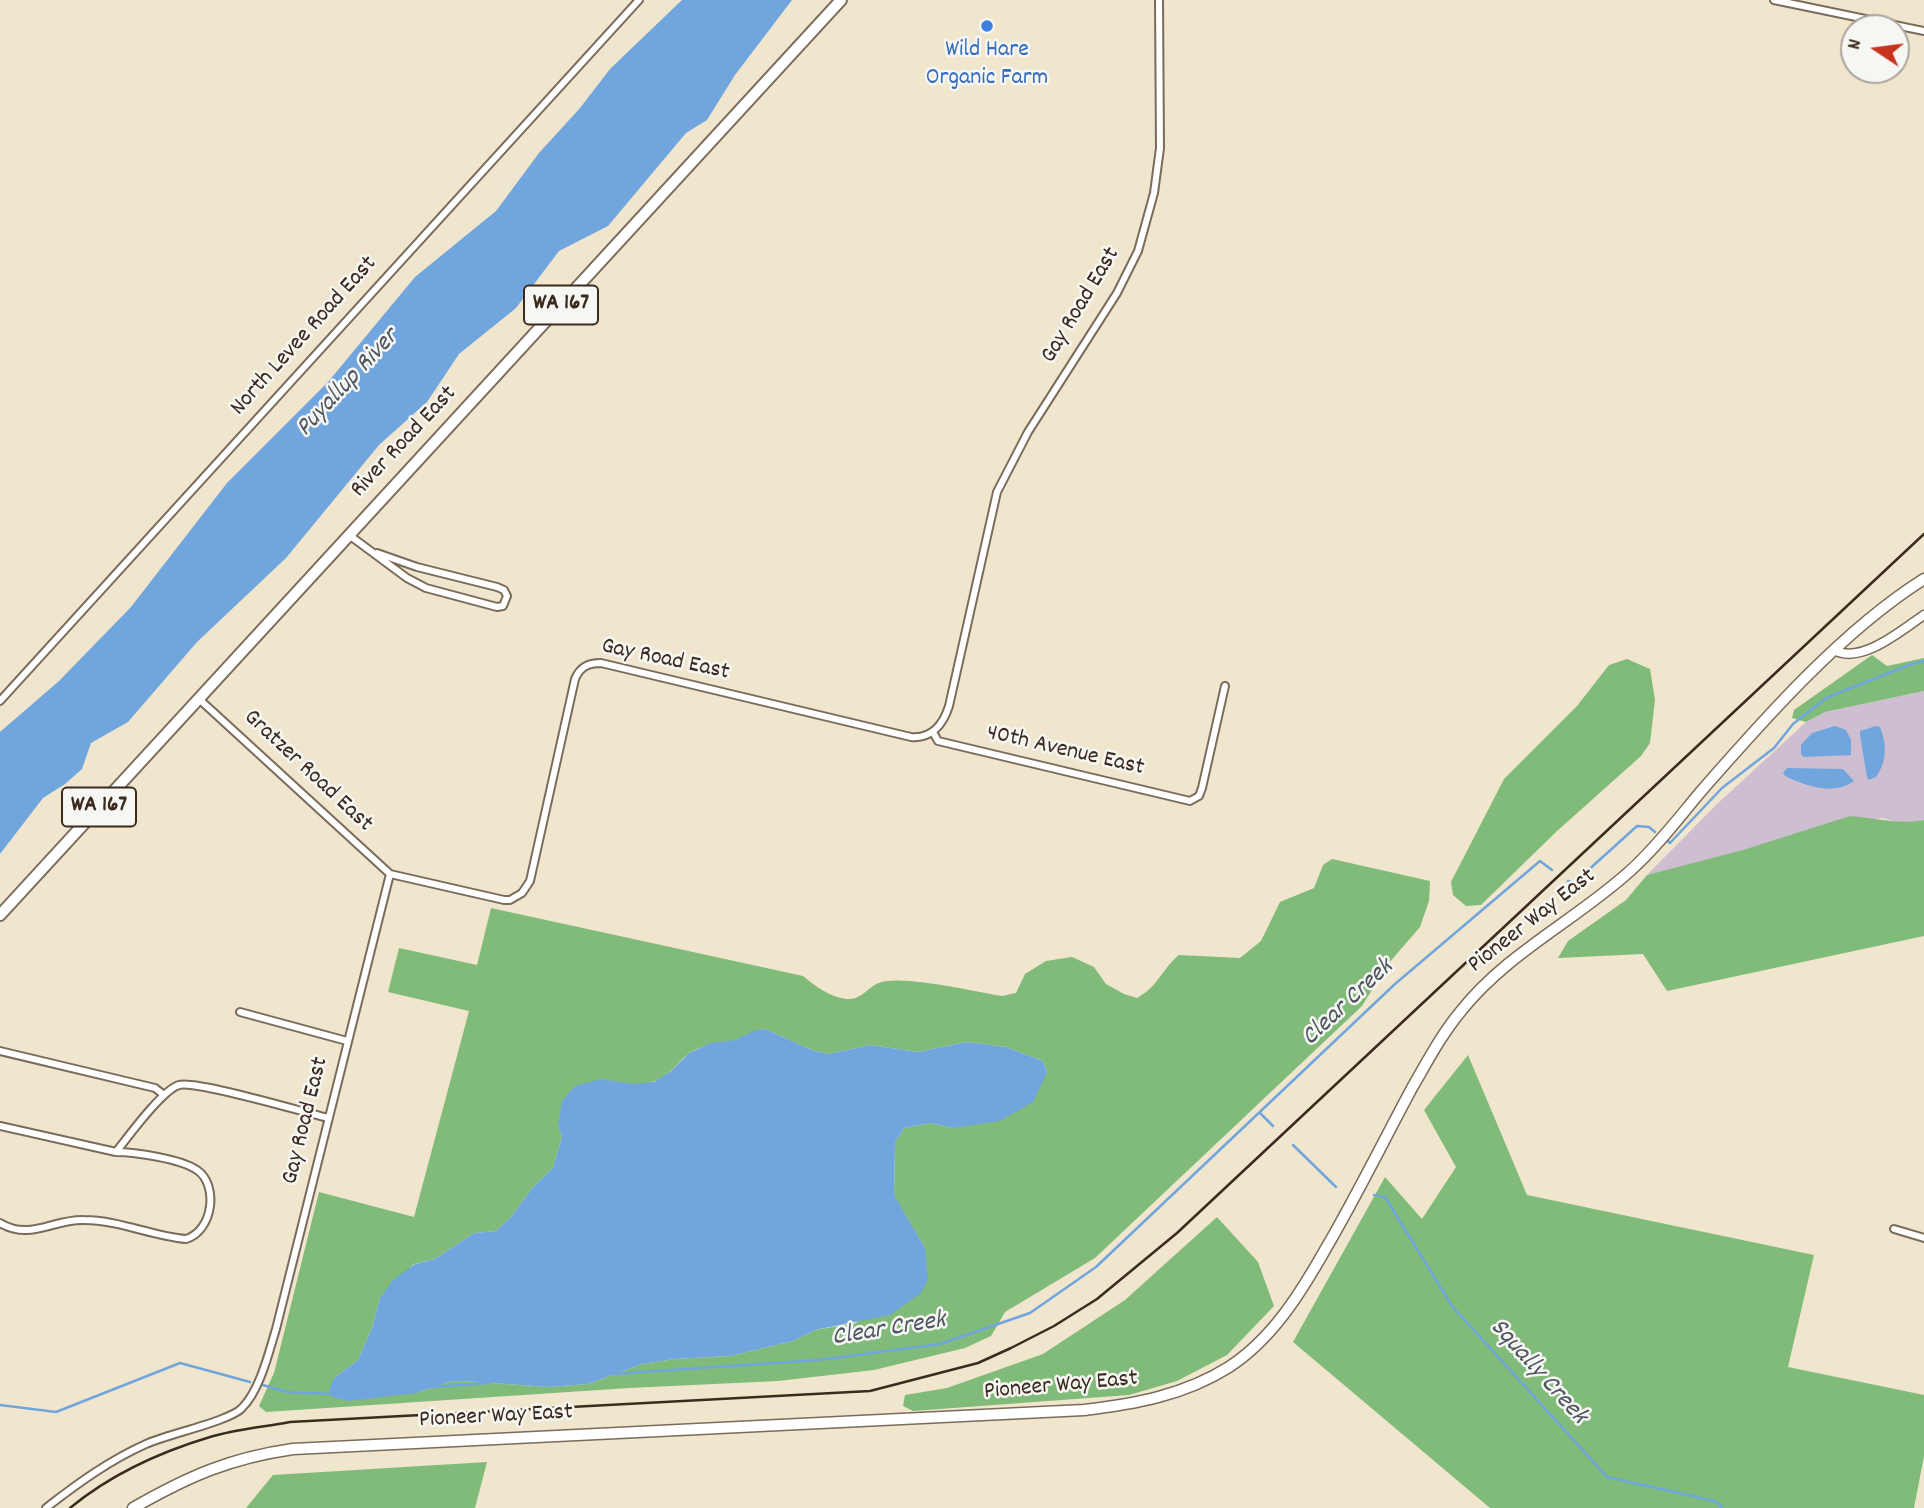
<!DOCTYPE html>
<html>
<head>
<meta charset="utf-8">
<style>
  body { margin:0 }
  #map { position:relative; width:1924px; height:1508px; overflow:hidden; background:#f0e5cd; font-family:Dekko,sans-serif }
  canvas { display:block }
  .north { position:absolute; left:1840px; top:14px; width:70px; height:70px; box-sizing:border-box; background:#f6f6f2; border:2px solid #aba49d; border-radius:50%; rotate:283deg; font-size:19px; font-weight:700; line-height:28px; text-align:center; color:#3b2a1e }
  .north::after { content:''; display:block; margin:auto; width:24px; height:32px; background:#c8321e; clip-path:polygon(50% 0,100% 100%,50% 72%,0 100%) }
</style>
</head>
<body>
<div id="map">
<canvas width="1924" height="1508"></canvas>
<div class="north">N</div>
</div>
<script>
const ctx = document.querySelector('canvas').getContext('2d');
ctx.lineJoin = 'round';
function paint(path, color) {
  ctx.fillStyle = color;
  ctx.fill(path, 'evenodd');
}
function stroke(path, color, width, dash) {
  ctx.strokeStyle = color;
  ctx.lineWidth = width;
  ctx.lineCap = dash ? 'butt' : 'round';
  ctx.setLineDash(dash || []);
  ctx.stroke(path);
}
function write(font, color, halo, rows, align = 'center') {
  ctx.font = font + ' Dekko,sans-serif';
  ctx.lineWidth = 5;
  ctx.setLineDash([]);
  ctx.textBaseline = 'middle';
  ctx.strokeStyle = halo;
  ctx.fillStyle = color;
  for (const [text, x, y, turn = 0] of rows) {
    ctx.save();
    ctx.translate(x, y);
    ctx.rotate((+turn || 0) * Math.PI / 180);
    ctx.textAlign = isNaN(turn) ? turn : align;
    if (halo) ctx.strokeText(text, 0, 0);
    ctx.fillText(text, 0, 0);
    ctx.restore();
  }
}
const industrial = new Path2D(`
  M1924 691V820L1905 824 1882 818 1647 875 1716 805 1806 722 1825 712Z`);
const forest = new Path2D(`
  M1872 655 1887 666 1924 658V691L1825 712 1806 722 1792 718 1794 710Z
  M1627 659 1650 669 1655 700 1650 743 1641 756 1556 832 1481 905 1466 906 1453 895 1451 882 1504 779 1577 706 1609 665Z
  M1850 816C1875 818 1900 825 1924 820V936L1667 991 1643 954 1558 958 1568 941 1626 900 1647 875 1743 850Z
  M1332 859 1430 881 1429 901 1420 927 1388 964 1362 1006 1095 1258 1005 1312 991 1336 965 1348 874 1370 778 1381 629 1388 266 1412 259 1406 274 1373 319 1192 414 1217 469 1011 388 992 399 948 477 965 491 908 803 976C815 986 830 997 846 999 863 1000 867 987 879 983 901 974 976 992 1002 996L1016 993 1025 974 1046 961 1072 957 1094 967 1106 984 1124 994 1137 998C1158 987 1161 970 1179 955L1240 958 1261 941 1280 902 1314 888 1323 865ZM765 1029 812 1050 828 1054 871 1045 918 1052 966 1042 1006 1047 1043 1061 1047 1072 954 1128 930 1123 904 1128 895 1143 894 1196 925 1248 856 1323 815 1330 793 1341 730 1356 675 1359 642 1364 588 1384 549 1387 463 1381 449 1382 417 1393 334 1378 358 1360 372 1328 380 1298 414 1264 435 1259 474 1233 496 1231 511 1217 533 1187 553 1168 562 1137 558 1125 601 1079C618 1082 638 1088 655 1081 669 1076 677 1063 688 1054 703 1043 718 1045 735 1040 746 1037 753 1030 765 1029Z
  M1468 1055 1527 1195 1814 1255 1788 1367 1924 1395V1456L1914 1508H1490L1293 1342 1385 1177 1422 1219 1456 1167 1424 1110Z
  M1217 1217 1258 1262 1274 1306 1227 1355 1177 1381 1129 1395 913 1411 903 1406 905 1395 947 1388 1043 1354 1125 1300Z
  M487 1462 475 1508H246L273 1475Z`);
const water = new Path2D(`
  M682 0H792L735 75 707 120 686 133 608 226 559 251 516 308 459 354 427 402 379 445 286 558 197 642 128 722 91 743 82 769 65 784 43 798 0 854V732L59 681 131 607 227 483 328 382 415 277 496 211 539 153 580 108 610 69Z
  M1835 726 1846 730 1851 740V755L1804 757 1801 754V745L1812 733Z
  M1876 726 1880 727C1887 744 1887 762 1876 777L1869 780 1867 777 1860 735V731Z
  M1787 768 1843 769 1854 781C1833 796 1806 786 1785 776L1783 773Z
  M765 1029 812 1050 828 1054 871 1045 918 1052 966 1042 1006 1047 1043 1061 1047 1072 1033 1102 1000 1121 954 1128 930 1123 904 1128 895 1143 894 1195 925 1248 928 1279 921 1293 890 1315 815 1330 793 1341 730 1356 675 1359 642 1364 588 1384 549 1387 463 1381 449 1382 417 1393 348 1401 332 1397 329 1390 334 1378 358 1360 372 1328 380 1298 393 1280 415 1264 435 1259 474 1233 496 1231 511 1217 533 1187 553 1168 562 1137 558 1125 562 1101 575 1086 601 1079 634 1084 654 1082 670 1072 689 1053 711 1043 735 1040 756 1030Z`);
const stream = new Path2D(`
  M1668 841 1670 843 1722 788 1774 748 1793 724 1826 698 1909 665 1924 661
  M1568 881 1574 883 1637 826 1649 827 1655 832
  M1260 1113 1273 1126
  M1293 1145 1336 1187
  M1374 1195 1385 1197 1452 1306 1607 1477 1715 1501 1723 1508
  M611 1374 818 1360 940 1344 1030 1313 1096 1267 1395 984 1540 861 1552 870
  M263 1385 287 1392 332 1394
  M433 1387 489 1383
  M0 1405 56 1412 180 1363 250 1382`);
const minor = new Path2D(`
  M1774 0 1924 31
  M349 535 407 578 426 588 497 607 503 606 507 596 504 590 497 587 417 567 377 553
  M199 699 390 874
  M0 701 639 0
  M933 732 938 741 1190 801 1199 796 1202 788 1225 686
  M240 1012 347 1041
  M0 1051 155 1088 164 1095
  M0 1126 116 1152C135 1152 181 1159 197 1170 219 1185 213 1231 186 1239 152 1236 119 1220 84 1220 52 1219 31 1241 0 1223
  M116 1152C128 1137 162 1090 179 1085 196 1080 303 1112 328 1118
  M1894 1229 1924 1238
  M46 1508C78 1483 110 1460 146 1444 168 1434 230 1421 242 1408 260 1390 269 1352 276 1329L390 874 504 900H510L522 893 530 881 575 679C580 667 588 663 601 663L911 737C931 739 943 725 949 706L997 492 1028 432 1117 293 1138 251 1154 193 1160 148 1159 0`);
const tertiary = new Path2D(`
  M1834 650C1861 665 1902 630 1924 615`);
const secondary = new Path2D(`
  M133 1508C189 1476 230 1458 293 1449L1084 1410C1135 1404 1185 1395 1229 1367 1272 1339 1300 1294 1325 1250 1356 1197 1383 1142 1412 1088 1427 1062 1441 1035 1461 1011 1507 953 1576 920 1630 871 1657 847 1680 816 1703 789 1766 717 1843 630 1924 579`);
const primary = new Path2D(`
  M0 915 841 0`);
const rail = new Path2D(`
  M70 1508C110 1475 160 1452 210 1437 235 1429 264 1427 290 1422L870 1391 978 1363 1011 1348 1054 1326 1097 1299 1177 1233 1924 534`);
const markers = [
  [987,26,7,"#3f7fe0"]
];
const shields = [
  [561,305,74],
  [99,807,74]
];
const shieldNames = [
  ["WA 167",561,305],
  ["WA 167",99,807]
];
const shopNames = [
  ["Wild Hare",987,52],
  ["Organic Farm",987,80]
];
const streetNames = [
  ["Gay Road East",1082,306,-59],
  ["North Levee Road East",305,337,-48],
  ["River Road East",405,443,-47],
  ["Gay Road East",665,661,12],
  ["40th Avenue East",1065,752,13],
  ["Gratzer Road East",307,772,43],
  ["Pioneer Way East",1533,922,-38],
  ["Gay Road East",307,1121,-76],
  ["Pioneer Way East",1061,1387,-5],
  ["Pioneer Way East",496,1418,-3]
];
const waterNames = [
  ["Puyallup River",349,384,-47],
  ["Clear Creek",1349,1004,-43],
  ["Clear Creek",889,1331,-9],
  ["Squally Creek",1537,1373,48]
];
paint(industrial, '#cebed1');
paint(forest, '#80bb7a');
paint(water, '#71a5dd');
stroke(stream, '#71a5dd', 2.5);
stroke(minor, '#7a6b5b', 10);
stroke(tertiary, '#7a6b5b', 11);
stroke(secondary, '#7a6b5b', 13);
stroke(primary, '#7a6b5b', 14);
stroke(minor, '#fff', 6);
stroke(tertiary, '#fff', 8);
stroke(secondary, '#fff', 10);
stroke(primary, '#fff', 10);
stroke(rail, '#3b2a1e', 2.5);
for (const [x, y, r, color] of markers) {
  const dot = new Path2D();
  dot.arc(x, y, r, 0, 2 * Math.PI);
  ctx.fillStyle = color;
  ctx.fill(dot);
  stroke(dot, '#f6f6f2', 2.5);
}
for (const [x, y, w] of shields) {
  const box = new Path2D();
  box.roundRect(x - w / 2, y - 19.5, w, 39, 5);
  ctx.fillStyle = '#f6f6f2';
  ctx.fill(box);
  stroke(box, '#3b2a1e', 2);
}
write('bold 23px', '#3b2a1e', null, shieldNames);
write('24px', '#366cbe', '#f6f6f2', shopNames);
write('24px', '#3b2a1e', '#f6f6f2', streetNames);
write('italic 26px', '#4e5561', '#f6f6f2', waterNames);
</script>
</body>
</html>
